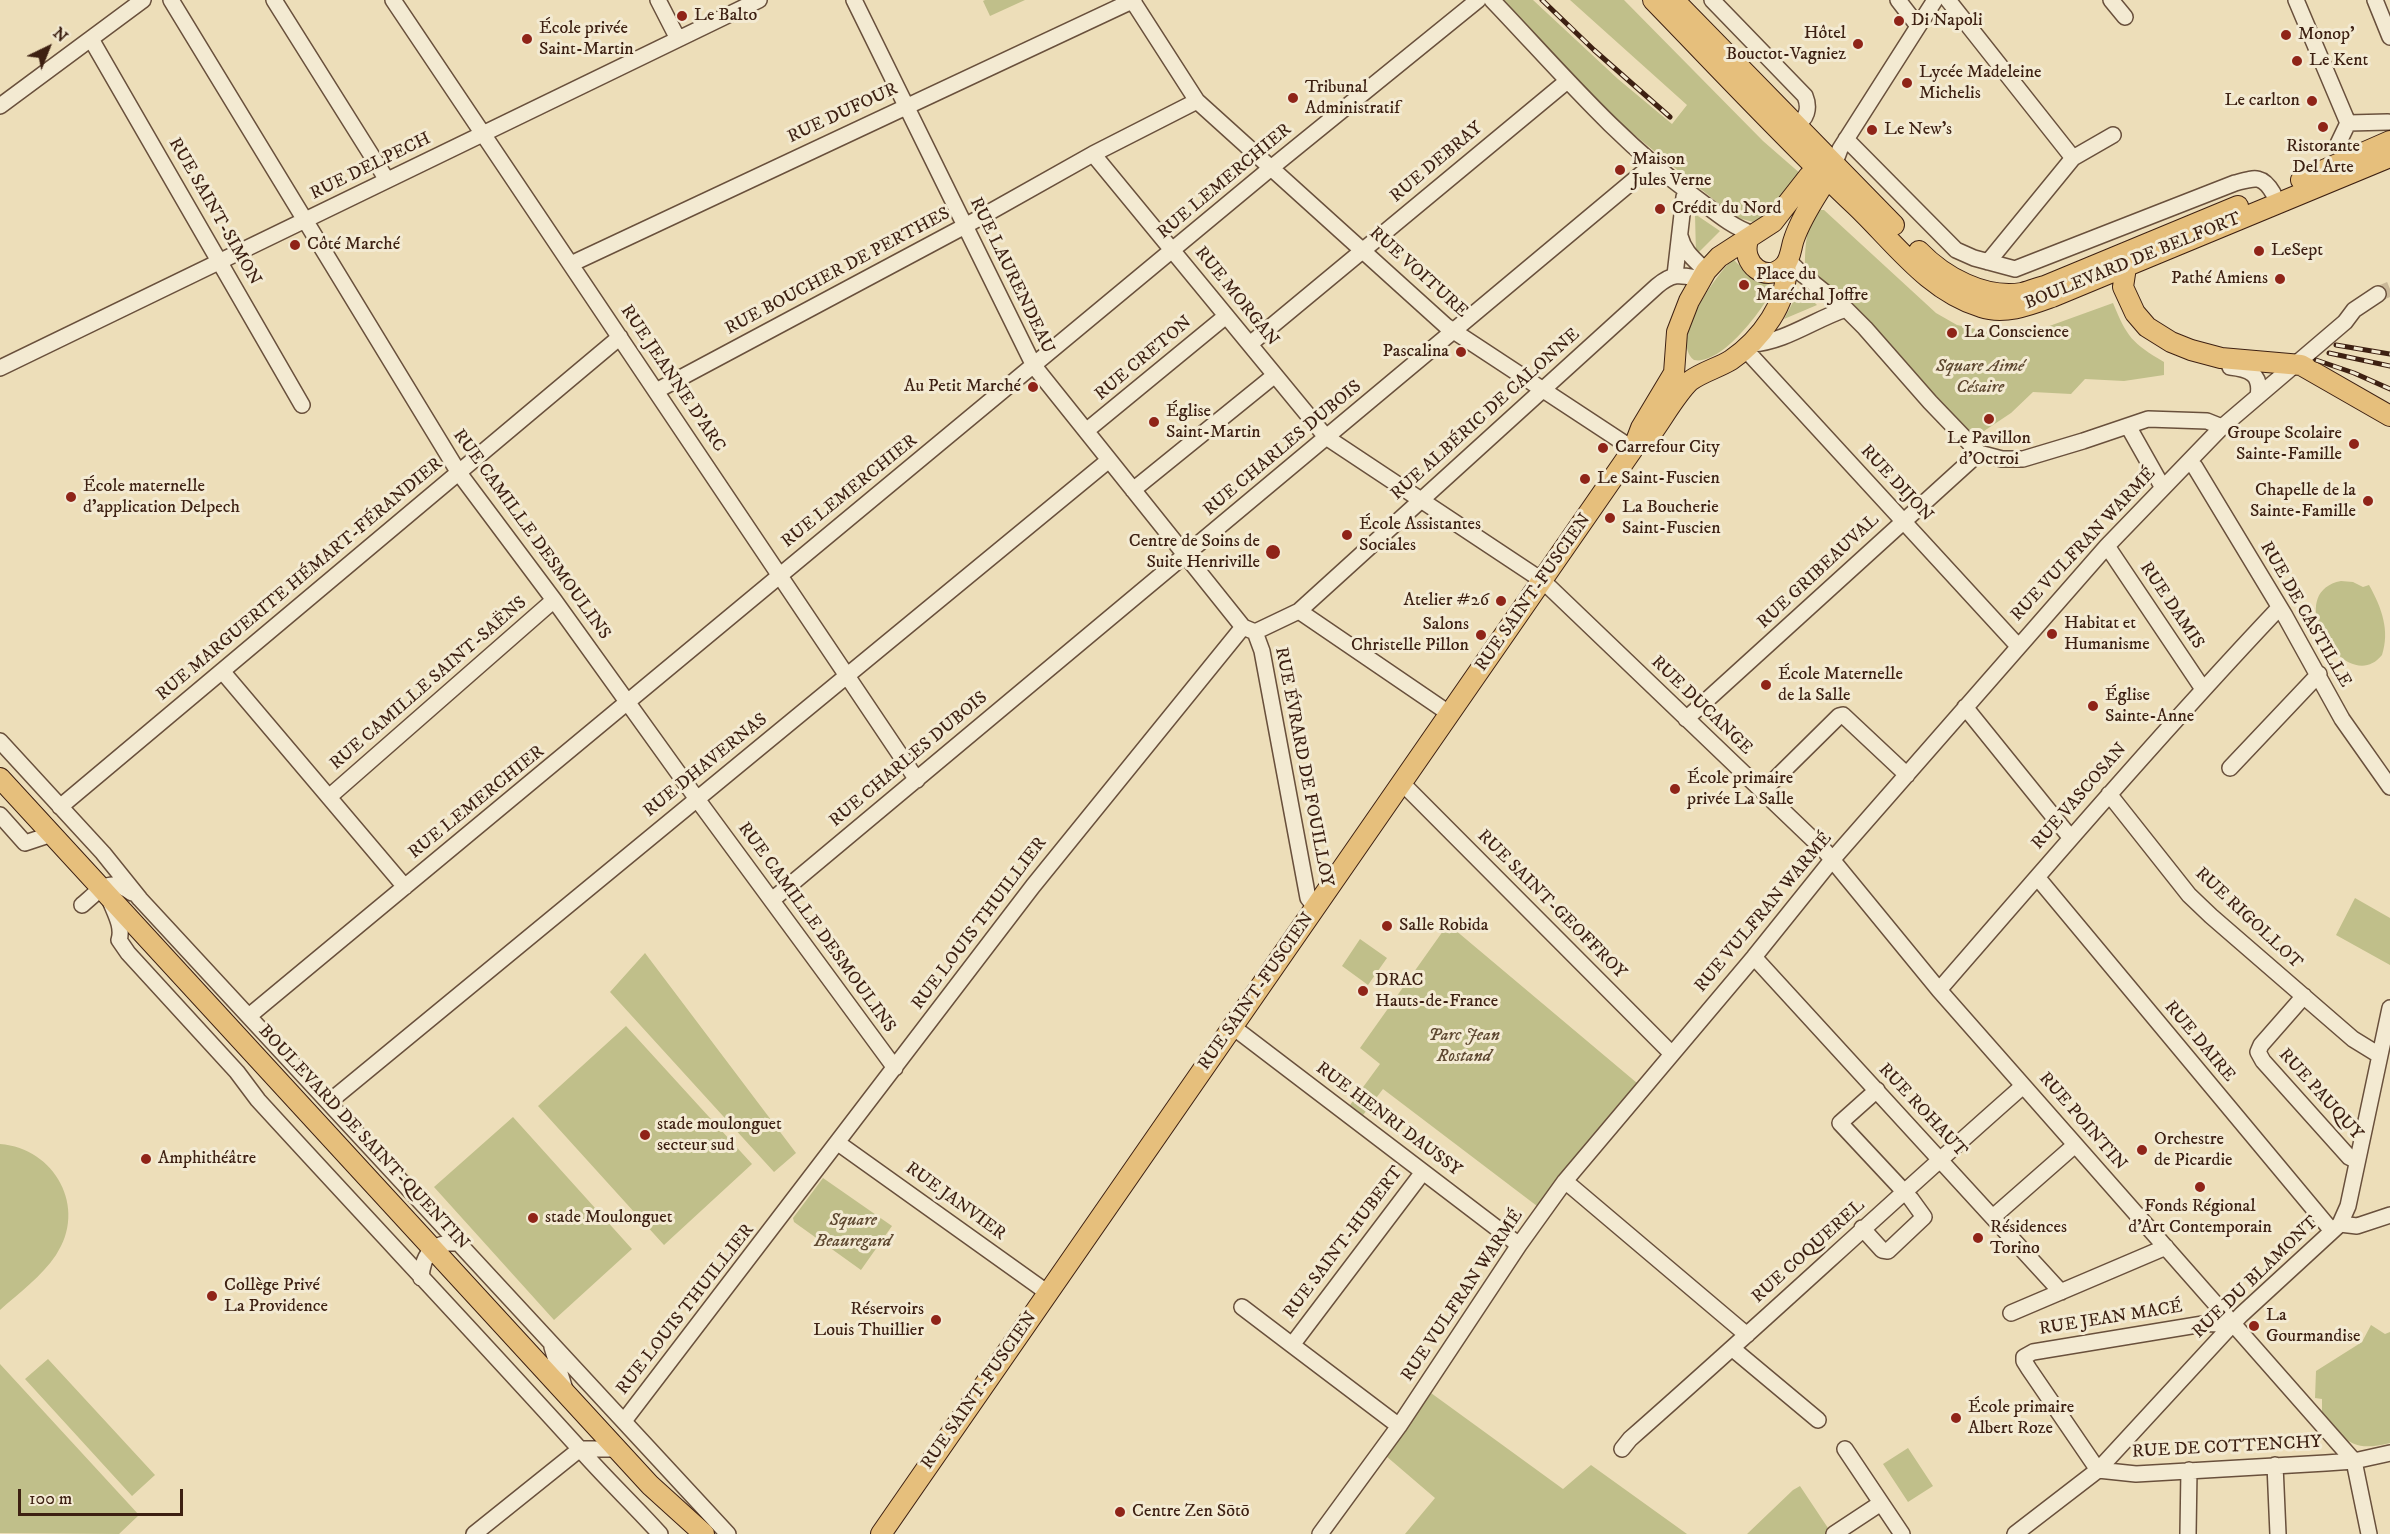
<!DOCTYPE html>
<html>
<head>
<meta charset="utf-8">
<style>
  body { margin:0 }
  #map { position:relative; width:2390px; height:1534px; overflow:hidden; background:#eddeb9; font-family:"IM FELL DW Pica",serif }
  canvas { display:block }
  .north { position:absolute; left:18px; top:18px; width:60px; height:60px; -webkit-text-stroke:4px #f3ead2; paint-order:stroke; rotate:43deg; font-size:16px; font-weight:700; line-height:24px; text-align:center; color:#3d2012 }
  .north::after { content:''; display:block; margin:auto; width:21px; height:27px; background:#3d2012; clip-path:polygon(50% 0,100% 100%,50% 72%,0 100%) }
  .scale { position:absolute; left:18px; top:1489px; width:165px; height:27px; box-sizing:border-box; border:3px solid #3d2012; border-top:0; padding-left:8px; font-size:18px; line-height:21px; white-space:nowrap; color:#3d2012; -webkit-text-stroke:4px #f3ead2; paint-order:stroke }
</style>
</head>
<body>
<div id="map">
<canvas width="2390" height="1534"></canvas>
<div class="north">N</div>
<div class="scale">100 m</div>
</div>
<script>
const ctx = document.querySelector('canvas').getContext('2d');
ctx.lineJoin = 'round';
function paint(path, color) {
  ctx.fillStyle = color;
  ctx.fill(path, 'evenodd');
}
function stroke(path, color, width, dash) {
  ctx.strokeStyle = color;
  ctx.lineWidth = width;
  ctx.lineCap = dash ? 'butt' : 'round';
  ctx.setLineDash(dash || []);
  ctx.stroke(path);
}
function write(font, color, halo, rows, align = 'center') {
  ctx.font = font + ' "IM FELL DW Pica",serif';
  ctx.lineWidth = 6;
  ctx.setLineDash([]);
  ctx.textBaseline = 'middle';
  ctx.strokeStyle = halo;
  ctx.fillStyle = color;
  for (const [text, x, y, turn = 0] of rows) {
    ctx.save();
    ctx.translate(x, y);
    ctx.rotate((+turn || 0) * Math.PI / 180);
    ctx.textAlign = isNaN(turn) ? turn : align;
    if (halo) ctx.strokeText(text, 0, 0);
    ctx.fillText(text, 0, 0);
    ctx.restore();
  }
}
const green = new Path2D(`
  M985 0H1025L990 16 983 1Z
  M1504 0H1533L1618 79 1672 124 1687 105 1570 0H1624L1763 141 1802 175 1765 221 1753 222 1735 217 1626 128 1577 81Z
  M1820 210H1824L1936 313 1957 325 1999 334 2030 333 2113 303C2127 337 2132 343 2164 362V375L2124 381 2085 379 2071 394 2033 392 2011 413 1972 439 1876 328 1856 308 1805 265C1805 249 1806 219 1820 210Z
  M1695 214 1720 231 1696 255Z
  M1733 259 1755 281 1774 286C1765 308 1721 366 1694 360 1669 340 1716 275 1733 259Z
  M1800 289 1817 305 1784 319Z
  M2341 581 2353 582 2363 587 2369 585C2382 608 2390 631 2382 655 2347 699 2279 593 2341 581Z
  M2355 898 2390 918V965L2336 935Z
  M1448 924 1637 1083 1537 1206 1383 1089 1363 1115 1350 1105 1380 1064 1360 1048Z
  M1360 939 1387 958 1368 985 1342 966Z
  M645 953 796 1153 774 1172 610 992Z
  M626 1026 752 1164 664 1245 538 1106Z
  M513 1117 632 1249 554 1320 434 1187Z
  M0 1144C55 1148 88 1208 56 1255 42 1276 19 1293 0 1310Z
  M823 1178 892 1226 861 1270 794 1222 793 1218Z
  M2371 1325 2385 1334 2390 1332V1443C2350 1453 2346 1440 2322 1412V1399L2315 1398 2316 1371 2362 1342Z
  M48 1359 155 1475 132 1496 25 1379Z
  M0 1364 139 1515 119 1534 0 1533Z
  M1431 1393 1563 1489 1591 1465 1687 1534H1405L1435 1498 1386 1456Z
  M1908 1448 1933 1486 1908 1502 1883 1464Z
  M1800 1486 1832 1534H1747L1793 1490Z`);
const minorTunnel = new Path2D(`
  M2378 294 2390 289`);
const minor = new Path2D(`
  M171 0 459 473 554 600 697 799 895 1068
  M274 0 387 180
  M393 0 917 780
  M658 0 678 39
  M854 0 1034 366 1243 627 1255 632 1299 611 1657 286C1674 272 1680 275 1701 279
  M1132 0 1197 101 1446 326 1633 449
  M1492 0C1558 69 1617 140 1695 197 1714 211 1730 226 1753 234
  M1712 0 1805 96C1810 108 1807 120 1795 125
  M1898 0 1918 26
  M1948 0 2073 158
  M2111 0 2125 17
  M2296 0 2348 123 2337 146
  M2375 0 2390 37
  M91 39 302 405
  M0 106 143 0
  M2348 123 2388 122
  M1846 139 1956 250 1974 258 2015 269 2235 183C2254 178 2262 174 2273 193
  M1093 154 1326 437 1543 581 1825 851 1939 990 2354 1461 2369 1534
  M1834 165 1840 149 1935 0
  M1680 236C1684 252 1694 259 1706 271
  M1788 260 1802 274 1846 309 1865 328 1930 402 1979 453 2002 459H2023L2083 441 2148 419 2207 421 2222 427
  M1988 262 2073 158 2113 135
  M571 264 1134 0
  M1675 275 1684 197 1687 191
  M1250 344 1566 82
  M1752 344C1785 342 1815 319 1846 309
  M1745 349 2018 646
  M2230 367C2249 369 2262 374 2258 396
  M0 368 759 0
  M656 391 965 226 1093 154 1197 101
  M2128 426 2163 488
  M1086 431 1226 316
  M2189 463 2195 467 2285 616 2342 719 2390 787
  M1133 490 1275 375
  M2107 546 2203 689
  M1299 611 1450 714
  M1255 632 1262 651 1308 898 1316 908
  M222 671 405 887
  M1965 707 2070 837
  M1686 719 1979 453
  M0 741 103 853 140 899 728 1534
  M2230 768 2319 674
  M1402 783 1672 1054
  M1763 791 1839 716 1843 715 1907 775
  M2109 794 2189 895 2211 916 2353 1039 2379 1055
  M329 797 554 600
  M60 807 620 337
  M0 815 25 843 52 834
  M2037 877 2332 1231
  M772 900 1652 165
  M111 903C116 915 123 928 119 940L128 953 237 1072 258 1100C365 1217 473 1331 579 1448 605 1478 634 1505 660 1534
  M82 905C101 889 109 876 132 893
  M1754 957 2061 1292
  M1939 990C2051 861 2162 732 2279 608
  M2304 996 2261 1045 2258 1052 2263 1061 2349 1157 2357 1161
  M249 1016 1271 168 1478 0
  M1233 1027 1519 1245
  M329 1102 1109 460
  M838 1143 1048 1293
  M1565 1181 1747 1335
  M1993 1217 2075 1145
  M2340 1224 2357 1226 2390 1215
  M1862 1228 1882 1250 1888 1251 1924 1217 1911 1199 1840 1123 1877 1090
  M421 1278C423 1252 434 1241 461 1243
  M1242 1307 1292 1345
  M2011 1313 2166 1247
  M552 1347 566 1393
  M1733 1349 1818 1420
  M624 1421 1033 886 1243 627
  M1399 1426 1292 1345 1423 1172
  M1622 1449 1630 1439C1762 1323 1891 1202 2023 1086
  M1845 1449 1902 1534
  M2275 1465 2278 1534
  M2098 1470 2029 1369 2024 1361V1357L2033 1352 2203 1324 2233 1323
  M2098 1470 2136 1474 2326 1463 2354 1461 2390 1453
  M474 1534 580 1449H616
  M1320 1534 1399 1426 1519 1245 1565 1181 1754 957 1832 860 2107 546 2222 427 2345 322 2354 310 2378 294
  M1834 1534 1881 1503
  M2015 1534 2098 1470 2241 1315 2340 1224 2348 1206 2390 1008
  M2188 1534 2189 1470`);
const major = new Path2D(`
  M1653 0C1720 69 1785 139 1855 205 1894 242 1928 291 1981 307 2005 315 2030 305 2052 297L2390 157
  M1674 0 1894 225
  M2301 180 2390 141
  M1748 240C1740 264 1767 285 1785 265 1791 258 1791 247 1794 239 1803 213 1819 193 1832 170
  M1919 251C1944 277 1984 299 2022 293 2029 291 2037 288 2045 286L2238 206
  M2126 267 2123 287 2135 313 2147 327 2171 342 2191 350 2221 358 2301 365 2390 416
  M1652 433C1663 418 1677 393 1690 381 1702 372 1718 368 1731 360 1759 341 1791 301 1785 265
  M0 778 650 1485 704 1534
  M881 1534 1633 449 1641 428 1674 373 1677 332 1689 301 1706 271 1719 257 1773 222 1809 176 1827 158`);
const rail = new Path2D(`
  M1542 0 1594 50 1670 117
  M2336 345 2390 354
  M2329 353 2390 366
  M2316 360 2354 373 2390 389`);
const markers = [
  [682,16,6,"#8f2418"],
  [1899,21,6,"#8f2418"],
  [2286,35,6,"#8f2418"],
  [527,39,6,"#8f2418"],
  [1858,44,6,"#8f2418"],
  [2297,61,6,"#8f2418"],
  [1907,83,6,"#8f2418"],
  [1293,98,6,"#8f2418"],
  [2312,101,6,"#8f2418"],
  [2323,127,6,"#8f2418"],
  [1872,130,6,"#8f2418"],
  [1620,170,6,"#8f2418"],
  [1660,209,6,"#8f2418"],
  [295,245,6,"#8f2418"],
  [2259,251,6,"#8f2418"],
  [2280,279,6,"#8f2418"],
  [1744,285,6,"#8f2418"],
  [1952,333,6,"#8f2418"],
  [1461,352,6,"#8f2418"],
  [1033,387,6,"#8f2418"],
  [1989,419,6,"#8f2418"],
  [1154,422,6,"#8f2418"],
  [2354,444,6,"#8f2418"],
  [1603,448,6,"#8f2418"],
  [1585,479,6,"#8f2418"],
  [71,497,6,"#8f2418"],
  [2368,501,6,"#8f2418"],
  [1610,518,6,"#8f2418"],
  [1347,535,6,"#8f2418"],
  [1273,552,8,"#8f2418"],
  [1501,601,6,"#8f2418"],
  [2052,634,6,"#8f2418"],
  [1481,635,6,"#8f2418"],
  [1766,685,6,"#8f2418"],
  [2093,706,6,"#8f2418"],
  [1675,789,6,"#8f2418"],
  [1387,926,6,"#8f2418"],
  [1363,991,6,"#8f2418"],
  [645,1135,6,"#8f2418"],
  [2142,1150,6,"#8f2418"],
  [146,1159,6,"#8f2418"],
  [2200,1187,6,"#8f2418"],
  [533,1218,6,"#8f2418"],
  [1978,1238,6,"#8f2418"],
  [212,1296,6,"#8f2418"],
  [936,1320,6,"#8f2418"],
  [2254,1326,6,"#8f2418"],
  [1956,1418,6,"#8f2418"],
  [1120,1512,6,"#8f2418"]
];
const poiNames = [
  ["Le Balto",694,16],
  ["Di Napoli",1911,21],
  ["École privée",539,29],
  ["Saint-Martin",539,50],
  ["Hôtel",1846,34,"right"],
  ["Bouctot-Vagniez",1846,55,"right"],
  ["Monop'",2298,35],
  ["Le Kent",2309,61],
  ["Lycée Madeleine",1919,73],
  ["Michelis",1919,94],
  ["Tribunal",1305,88],
  ["Administratif",1305,109],
  ["Le carlton",2300,101,"right"],
  ["Le New's",1884,130],
  ["Ristorante",2323,147,"center"],
  ["Del Arte",2323,168,"center"],
  ["Maison",1632,160],
  ["Jules Verne",1632,181],
  ["Crédit du Nord",1672,209],
  ["Côté Marché",307,245],
  ["LeSept",2271,251],
  ["Place du",1756,275],
  ["Maréchal Joffre",1756,296],
  ["Pathé Amiens",2268,279,"right"],
  ["La Conscience",1964,333],
  ["Pascalina",1449,352,"right"],
  ["Au Petit Marché",1021,387,"right"],
  ["Église",1166,412],
  ["Saint-Martin",1166,433],
  ["Groupe Scolaire",2342,434,"right"],
  ["Sainte-Famille",2342,455,"right"],
  ["Le Pavillon",1989,439,"center"],
  ["d'Octroi",1989,460,"center"],
  ["Carrefour City",1615,448],
  ["Le Saint-Fuscien",1597,479],
  ["École maternelle",83,487],
  ["d'application Delpech",83,508],
  ["Chapelle de la",2356,491,"right"],
  ["Sainte-Famille",2356,512,"right"],
  ["La Boucherie",1622,508],
  ["Saint-Fuscien",1622,529],
  ["École Assistantes",1359,525],
  ["Sociales",1359,546],
  ["Centre de Soins de",1260,542,"right"],
  ["Suite Henriville",1260,563,"right"],
  ["Atelier #26",1489,601,"right"],
  ["Habitat et",2064,624],
  ["Humanisme",2064,645],
  ["Salons",1469,625,"right"],
  ["Christelle Pillon",1469,646,"right"],
  ["École Maternelle",1778,675],
  ["de la Salle",1778,696],
  ["Église",2105,696],
  ["Sainte-Anne",2105,717],
  ["École primaire",1687,779],
  ["privée La Salle",1687,800],
  ["Salle Robida",1399,926],
  ["DRAC",1375,981],
  ["Hauts-de-France",1375,1002],
  ["stade moulonguet",657,1125],
  ["secteur sud",657,1146],
  ["Orchestre",2154,1140],
  ["de Picardie",2154,1161],
  ["Amphithéâtre",158,1159],
  ["Fonds Régional",2200,1207,"center"],
  ["d'Art Contemporain",2200,1228,"center"],
  ["stade Moulonguet",545,1218],
  ["Résidences",1990,1228],
  ["Torino",1990,1249],
  ["Collège Privé",224,1286],
  ["La Providence",224,1307],
  ["Réservoirs",924,1310,"right"],
  ["Louis Thuillier",924,1331,"right"],
  ["La",2266,1316],
  ["Gourmandise",2266,1337],
  ["École primaire",1968,1408],
  ["Albert Roze",1968,1429],
  ["Centre Zen Sōtō",1132,1512]
];
const streetNames = [
  ["RUE DUFOUR",843,114,-25],
  ["RUE DEBRAY",1437,163,-40],
  ["RUE DELPECH",371,167,-26],
  ["RUE LEMERCHIER",1225,182,-40],
  ["RUE SAINT-SIMON",214,212,60],
  ["BOULEVARD DE BELFORT",2133,262,-22],
  ["RUE BOUCHER DE PERTHES",838,272,-28],
  ["RUE VOITURE",1418,273,42],
  ["RUE LAURENDEAU",1011,276,64],
  ["RUE MORGAN",1236,297,51],
  ["RUE CRETON",1144,359,-40],
  ["RUE JEANNE D'ARC",672,379,56],
  ["RUE ALBÉRIC DE CALONNE",1486,415,-42],
  ["RUE CHARLES DUBOIS",1283,449,-40],
  ["RUE DIJON",1896,484,47],
  ["RUE LEMERCHIER",850,492,-39],
  ["RUE CAMILLE DESMOULINS",531,535,54],
  ["RUE VULFRAN WARMÉ",2084,545,-47],
  ["RUE GRIBEAUVAL",1819,572,-43],
  ["RUE MARGUERITE HÉMART-FÉRANDIER",300,580,-40],
  ["RUE SAINT-FUSCIEN",1534,593,-55],
  ["RUE DAMIS",2171,606,56],
  ["RUE DE CASTILLE",2305,615,60],
  ["RUE CAMILLE SAINT-SAËNS",429,684,-41],
  ["RUE DUCANGE",1701,706,44],
  ["RUE CHARLES DUBOIS",909,760,-40],
  ["RUE DHAVERNAS",706,766,-39],
  ["RUE ÉVRARD DE FOUILLOY",1303,767,79],
  ["RUE VASCOSAN",2080,797,-49],
  ["RUE LEMERCHIER",477,803,-39],
  ["RUE SAINT-GEOFFROY",1551,905,45],
  ["RUE VULFRAN WARMÉ",1764,913,-50],
  ["RUE RIGOLLOT",2248,919,43],
  ["RUE LOUIS THUILLIER",980,924,-53],
  ["RUE CAMILLE DESMOULINS",816,928,54],
  ["RUE SAINT-FUSCIEN",1257,992,-55],
  ["RUE DAIRE",2199,1042,50],
  ["RUE PAUQUY",2320,1095,48],
  ["RUE ROHAUT",1922,1111,47],
  ["RUE HENRI DAUSSY",1388,1120,37],
  ["RUE POINTIN",2082,1122,49],
  ["BOULEVARD DE SAINT-QUENTIN",363,1138,47],
  ["RUE JANVIER",955,1202,36],
  ["RUE SAINT-HUBERT",1344,1243,-53],
  ["RUE COQUEREL",1809,1252,-42],
  ["RUE DU BLAMONT",2256,1278,-44],
  ["RUE VULFRAN WARMÉ",1463,1296,-56],
  ["RUE LOUIS THUILLIER",686,1310,-52],
  ["RUE JEAN MACÉ",2111,1319,-9],
  ["RUE SAINT-FUSCIEN",980,1391,-55],
  ["RUE DE COTTENCHY",2227,1448,-3]
];
const parkNames = [
  ["Square Aimé",1980,367],
  ["Césaire",1980,388],
  ["Parc Jean",1464,1036],
  ["Rostand",1464,1057],
  ["Square",853,1221],
  ["Beauregard",853,1242]
];
paint(green, '#c0bf8a');
stroke(minorTunnel, '#cab898', 15, [15, 8]);
stroke(minor, '#69503c', 18);
stroke(major, '#3d2012', 22);
stroke(minor, '#f3ead2', 15);
stroke(major, '#e6bf7c', 20);
stroke(rail, '#3d2012', 5);
stroke(rail, '#f3ead2', 3, [9]);
for (const [x, y, r, color] of markers) {
  const dot = new Path2D();
  dot.arc(x, y, r, 0, 2 * Math.PI);
  ctx.fillStyle = color;
  ctx.fill(dot);
  stroke(dot, '#f3ead2', 2);
}
write('18px', '#3d2012', '#f3ead2', poiNames, 'left');
write('18px', '#3d2012', '#f3ead2', streetNames);
write('italic 18px', '#5e4830', '#f3ead2', parkNames);
</script>
</body>
</html>
